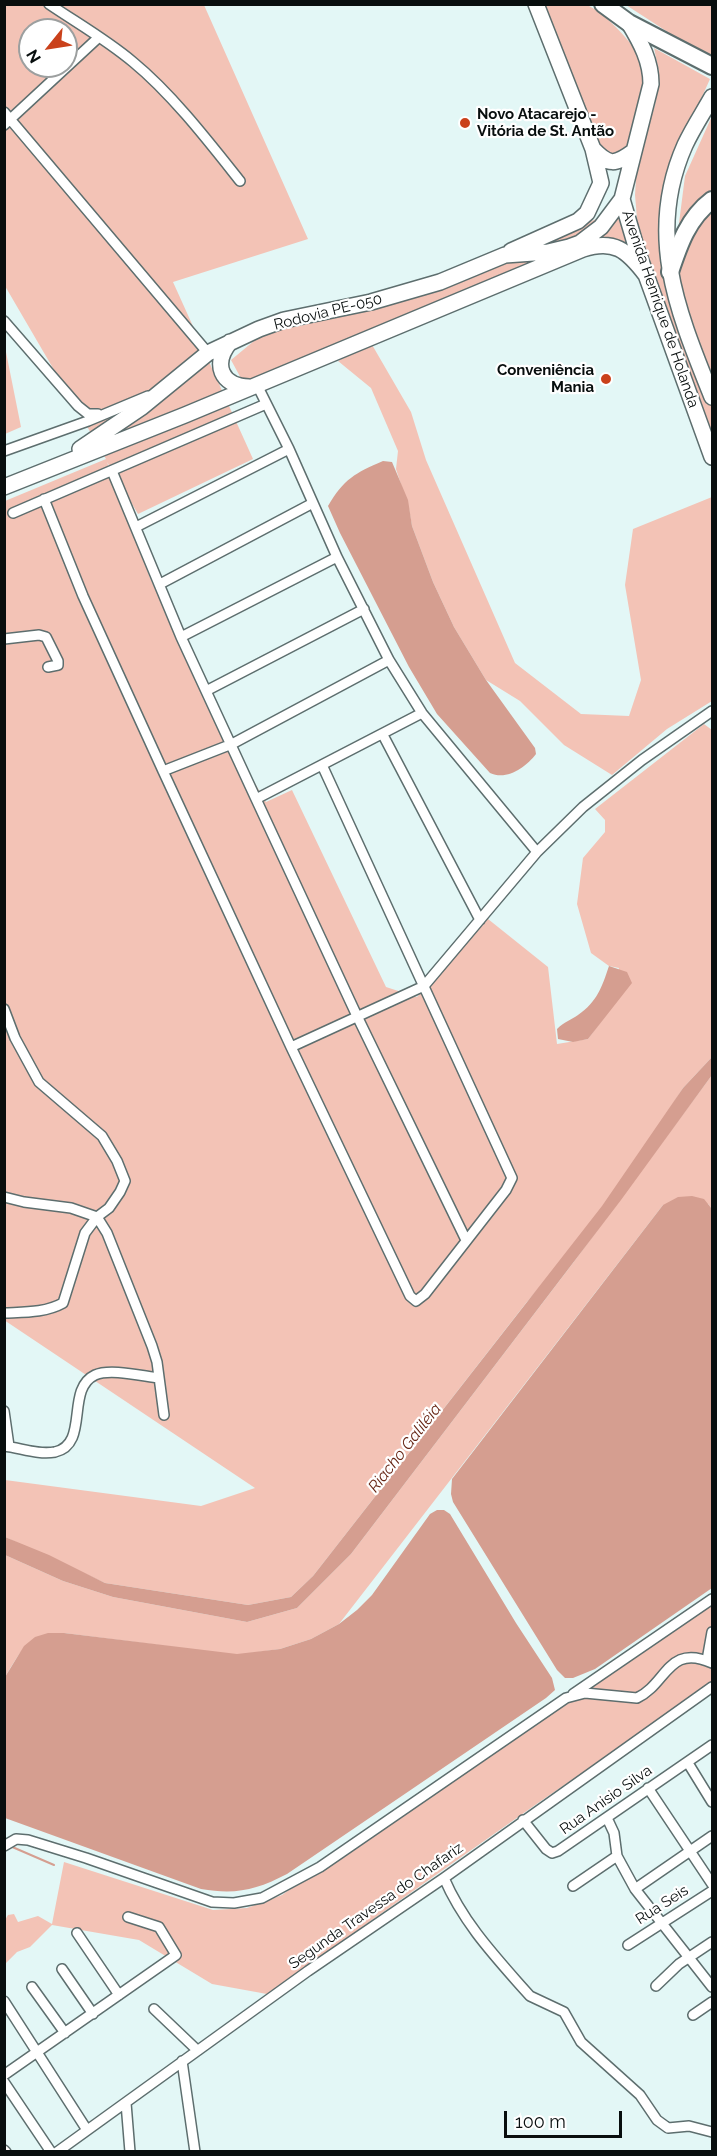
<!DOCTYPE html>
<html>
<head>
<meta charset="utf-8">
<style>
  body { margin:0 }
  #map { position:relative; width:717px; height:2156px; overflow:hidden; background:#e3f7f6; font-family:Raleway,sans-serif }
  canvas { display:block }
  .frame { position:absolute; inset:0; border:6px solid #080e0e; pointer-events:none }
  .north { position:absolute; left:18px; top:18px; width:60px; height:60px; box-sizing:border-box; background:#fff; border:2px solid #9c9f9f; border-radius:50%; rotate:240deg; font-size:16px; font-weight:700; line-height:24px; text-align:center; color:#080e0e }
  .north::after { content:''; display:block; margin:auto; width:21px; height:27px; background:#ca411b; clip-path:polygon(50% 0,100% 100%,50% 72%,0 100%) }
  .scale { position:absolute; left:504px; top:2111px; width:118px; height:27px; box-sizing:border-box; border:3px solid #080e0e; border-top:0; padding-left:8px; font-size:18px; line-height:21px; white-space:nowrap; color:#080e0e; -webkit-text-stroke:4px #fff; paint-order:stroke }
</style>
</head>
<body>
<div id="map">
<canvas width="717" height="2156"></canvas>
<div class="frame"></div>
<div class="north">N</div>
<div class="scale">100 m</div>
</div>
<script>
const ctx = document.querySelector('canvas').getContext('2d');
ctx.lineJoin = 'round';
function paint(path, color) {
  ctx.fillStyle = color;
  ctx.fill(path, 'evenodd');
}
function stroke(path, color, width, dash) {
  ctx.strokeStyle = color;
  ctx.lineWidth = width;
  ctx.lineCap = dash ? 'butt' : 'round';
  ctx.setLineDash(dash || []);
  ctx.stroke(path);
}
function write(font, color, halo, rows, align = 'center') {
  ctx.font = font + ' Raleway,sans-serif';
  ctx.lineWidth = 4.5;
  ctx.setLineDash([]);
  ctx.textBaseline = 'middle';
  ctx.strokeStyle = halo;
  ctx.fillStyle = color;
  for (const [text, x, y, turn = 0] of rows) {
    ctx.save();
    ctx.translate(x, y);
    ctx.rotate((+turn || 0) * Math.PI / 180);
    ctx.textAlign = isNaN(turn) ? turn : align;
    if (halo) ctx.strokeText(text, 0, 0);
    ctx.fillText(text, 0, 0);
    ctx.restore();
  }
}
const green = new Path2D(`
  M5 5H204L308 239 173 282 253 459 138 514 107 462 150 578 207 702 266 802 292 790 386 987 417 997 488 919 548 967 557 1044 588 1039 605 1016 619 968 609 966 591 953 577 904 583 858 605 832V820L595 809 704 724 712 730V1057L683 1088 603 1213 526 1303 313 1576 291 1597 248 1605 105 1583 5 1537V1480L201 1506 255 1488 4 1320 5 501 106 459 5 286ZM30 30H66V66H30Z
  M544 5C555 5 576 2 586 5 604 10 640 51 647 68L631 147C620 153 614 157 602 152Z
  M626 5H712V57L708 58Z
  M654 48 710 79 674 159 661 218 675 311 712 405V433L655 285 638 230 635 195 637 163 655 105 659 72Z
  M712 116V197L677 239 685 176Z
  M712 201V384L670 272Z
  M619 204 636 257 590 242 243 382 231 360 266 331 456 282 614 211Z
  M371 343 411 412 426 460 515 663 581 714 629 716 641 680 625 585 633 529 712 497V701L667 729 612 775 564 745 520 701 486 680 454 627 433 582 412 526 409 509 396 469 398 451 371 388 338 361Z
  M5 347 21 427 5 434H4Z
  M712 1075V1209L708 1204 663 1205 339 1624 311 1639 280 1649 237 1655 64 1633C28 1634 22 1649 5 1677V1555L63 1581 113 1597 247 1622 297 1608 351 1554 573 1263Z
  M712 1600V1684L538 1803 267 1994 212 1984 139 1940 52 1925 30 1947 17 1952 5 1964V1920L8 1915 14 1914 18 1922 38 1916 52 1924 64 1862 213 1910 247 1908 282 1895 353 1844Z`);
const water = new Path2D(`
  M383 461 392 462 408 500 412 526 433 582 454 627 486 680 535 748 536 754C526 767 507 781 490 773L437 714 409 667 340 533 328 506C344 479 355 473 383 461Z
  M609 966 627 972 632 983 588 1039 573 1042 558 1039 557 1029C564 1022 571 1020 578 1015 597 1002 602 987 609 966Z
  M712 1057V1075L621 1200 351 1554 297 1608 247 1622 113 1597 63 1581 5 1555V1537L49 1555 105 1583 248 1605 291 1597 313 1576 602 1206 683 1088Z
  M692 1196 704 1199 712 1209V1588L595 1669 573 1678H565L557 1670 453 1502 451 1494 452 1479 663 1205 678 1197Z
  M437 1510H444L450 1514 516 1623 552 1678 555 1690 546 1698 287 1874C256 1890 236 1895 201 1889L5 1818V1677L24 1646 35 1637 48 1633H64L237 1654 280 1649 311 1639 339 1624 357 1610 372 1595 430 1514Z`);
const stream = new Path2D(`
  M10 1846 54 1865`);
const street = new Path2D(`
  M49 4C77 23 107 40 133 62 172 94 209 142 240 181
  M4 112 208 353
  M4 125 99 37
  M4 321 78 406 88 414H98
  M257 385 289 449 337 557 389 660 422 713 537 852
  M4 451 88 421 148 396
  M112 471 181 637 256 799 357 1016 466 1240
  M44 499 83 596 163 771 291 1047 410 1296 416 1301 425 1294 506 1190 512 1178 322 765
  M13 513 266 404
  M136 527 289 449
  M160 584 313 503
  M181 637 337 557
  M4 639 39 635 46 637 58 661V665L48 667
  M206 691 364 609
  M383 735 480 920
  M163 771 232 744 389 660
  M256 799 422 713
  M4 1009 15 1038 39 1082 102 1136 117 1161 125 1181 120 1192 109 1208 97 1217 85 1233 63 1303C45 1313 24 1312 4 1313
  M291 1047 424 986 537 852 583 807 642 760 712 711
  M4 1197 24 1202 71 1208 97 1217 107 1233 152 1346 157 1362 164 1415
  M4 1411 9 1446
  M4 1446C21 1448 38 1455 55 1452 90 1444 65 1389 95 1375 110 1368 142 1376 159 1378
  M707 1660 712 1632
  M573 1694 712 1599
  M688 1763 712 1802
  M648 1788 712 1884
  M607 1818 614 1833 617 1856 635 1889 712 1987
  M523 1820 546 1849 552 1853 558 1851 712 1745
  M4 1846 16 1839 28 1840 86 1858 212 1902 234 1903 262 1898 320 1867 566 1698 585 1693 637 1698C667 1684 668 1643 712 1663
  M444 1878C462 1920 491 1952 521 1986L530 1996 564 2012 581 2042 640 2095 657 2120 668 2128 689 2126 712 2132
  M573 1886 617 1856
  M635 1889 712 1836
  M77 1933 119 1995
  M628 1945 712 1891
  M62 1969 93 2014
  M656 1986 679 1964 712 1942
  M32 1987 65 2033
  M4 2001 87 2130
  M154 2009 197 2050
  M693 2015 712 2002
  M182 2061 195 2152
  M4 2075 176 1955 159 1927 128 1917
  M4 2082 51 2152
  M126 2103 130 2152
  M4 2150 6 2152
  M57 2152 308 1971 444 1878 712 1687`);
const primary = new Path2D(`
  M629 23C641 43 651 61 651 84L622 199 637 250 712 457
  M712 97C703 113 693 128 685 145 645 235 678 312 712 397
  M593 149C609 166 615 165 634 151
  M511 251 578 221 587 213 601 183 593 149 536 4
  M230 342C212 364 221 386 249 387
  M80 449 142 407 208 353 259 329 284 320 371 302 440 282 505 255 548 252 569 247 580 243 601 227 622 199
  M4 487 185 415 583 249C614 239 627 250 646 275`);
const highway = new Path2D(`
  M603 4 629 23 712 66
  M670 272C679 245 688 218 712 200`);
const markers = [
  [465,123,6,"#ca411b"],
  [606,379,6,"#ca411b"]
];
const poiNames = [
  ["Novo Atacarejo -",477,114],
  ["Vitória de St. Antão",477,131],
  ["Conveniência",594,370,"right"],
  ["Mania",594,387,"right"]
];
const streetNames = [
  ["Avenida Henrique de Holanda",660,309,71],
  ["Rodovia PE-050",328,312,-14],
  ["Rua Anisio Silva",606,1800,-35],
  ["Rua Seis",662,1905,-33],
  ["Segunda Travessa do Chafariz",376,1906,-35]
];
const waterNames = [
  ["Riacho Galiléia",405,1448,-52]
];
paint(green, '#f3c3b6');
paint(water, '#d59e90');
stroke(stream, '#d59e90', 2);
stroke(street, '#5d6e6e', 12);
stroke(primary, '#5d6e6e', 18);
stroke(highway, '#5d6e6e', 20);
stroke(street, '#fff', 9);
stroke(primary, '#fff', 15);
stroke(highway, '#fff', 16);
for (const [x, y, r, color] of markers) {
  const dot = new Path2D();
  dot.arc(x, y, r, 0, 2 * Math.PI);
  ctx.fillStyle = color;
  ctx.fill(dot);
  stroke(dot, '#fff', 2);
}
write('bold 15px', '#080e0e', '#fff', poiNames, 'left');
write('15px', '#080e0e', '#fff', streetNames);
write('italic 16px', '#672514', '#fff', waterNames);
</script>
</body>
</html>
